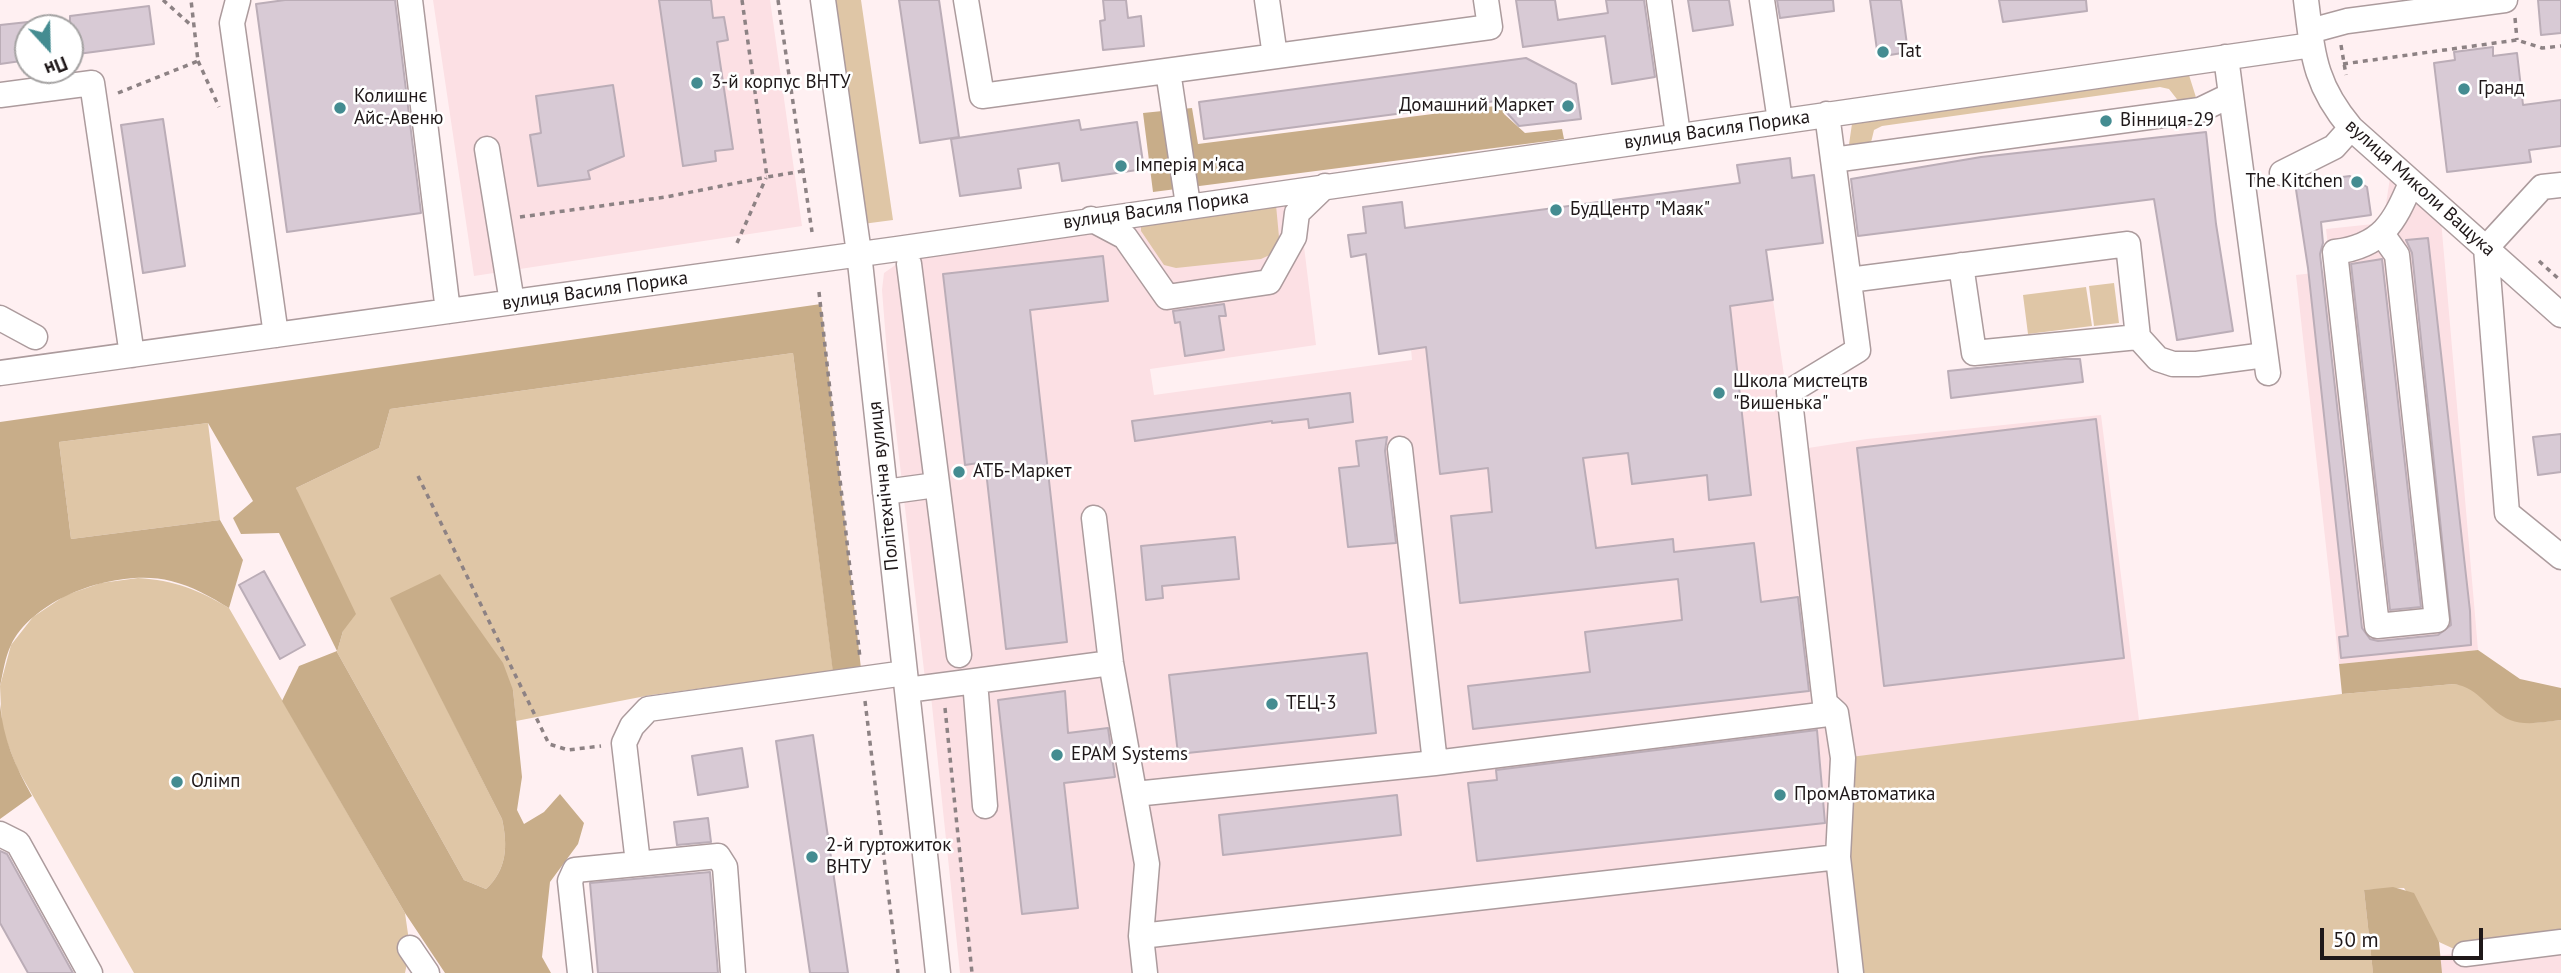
<!DOCTYPE html>
<html>
<head>
<meta charset="utf-8">
<style>
  body { margin:0 }
  #map { position:relative; width:2561px; height:973px; overflow:hidden; background:#fff0f2; font-family:"PT Sans",sans-serif }
  canvas { display:block }
  .north { position:absolute; left:14px; top:14px; width:70px; height:70px; box-sizing:border-box; background:#fff; border:2px solid #a5a3a3; border-radius:50%; rotate:158deg; font-size:19px; font-weight:700; line-height:28px; text-align:center; color:#1f1819 }
  .north::after { content:''; display:block; margin:auto; width:24px; height:32px; background:#448c91; clip-path:polygon(50% 0,100% 100%,50% 72%,0 100%) }
  .scale { position:absolute; left:2320px; top:928px; width:163px; height:32px; box-sizing:border-box; border:4px solid #1f1819; border-top:0; padding-left:9px; font-size:21px; line-height:24px; white-space:nowrap; color:#1f1819; -webkit-text-stroke:5px #fff; paint-order:stroke }
</style>
</head>
<body>
<div id="map">
<canvas width="2561" height="973"></canvas>
<div class="north">Пн</div>
<div class="scale">50 m</div>
</div>
<script>
const ctx = document.querySelector('canvas').getContext('2d');
ctx.lineJoin = 'round';
function paint(path, color) {
  ctx.fillStyle = color;
  ctx.fill(path, 'evenodd');
}
function stroke(path, color, width, dash) {
  ctx.strokeStyle = color;
  ctx.lineWidth = width;
  ctx.lineCap = dash ? 'butt' : 'round';
  ctx.setLineDash(dash || []);
  ctx.stroke(path);
}
function write(font, color, halo, rows, align = 'center') {
  ctx.font = font + ' "PT Sans",sans-serif';
  ctx.lineWidth = 5;
  ctx.setLineDash([]);
  ctx.textBaseline = 'middle';
  ctx.strokeStyle = halo;
  ctx.fillStyle = color;
  for (const [text, x, y, turn = 0] of rows) {
    ctx.save();
    ctx.translate(x, y);
    ctx.rotate((+turn || 0) * Math.PI / 180);
    ctx.textAlign = isNaN(turn) ? turn : align;
    if (halo) ctx.strokeText(text, 0, 0);
    ctx.fillText(text, 0, 0);
    ctx.restore();
  }
}
const built = new Path2D(`
  M433 0H770L802 226 474 276Z
  M2392 165 2440 208 2478 650 2339 664 2296 275 2331 271 2326 229 2383 223Z
  M1290 204 1303 238 1316 345 1150 369 1154 395 1412 360 1411 349 1773 300 1795 450 1867 439 2101 415 2139 720 2342 694 2372 963 2561 942V973H960L931 696 925 679 887 354 882 290 884 273 904 259Z`);
const green = new Path2D(`
  M823 0H861L893 220 855 225Z
  M2188 72 2200 110 2187 112 2169 89 2160 87 1882 126 1874 130 1868 155 1847 158 1853 117Z
  M1276 205 1279 237 1274 253 1261 259 1176 268 1164 265 1141 231V222Z
  M2114 283 2119 323 2094 326 2089 286Z
  M2086 287 2092 326 2028 334 2023 295Z
  M793 353 833 671 651 695 516 721 513 690 391 598 502 819C508 846 507 870 486 889L464 880 337 652 343 631 296 488 379 448 390 409Z
  M208 423 220 520 71 539 59 442Z
  M138 578C174 580 199 590 229 608L405 913 410 948 405 973H134L17 768 2 729 0 686 11 645 33 617 66 595 101 583Z
  M2454 684 2468 686 2534 723 2561 720V942L2465 954 2439 942 2404 888 2364 890 2373 973H1851L1843 758 2342 694Z`);
const forest = new Path2D(`
  M1503 105 1504 114 1525 133 1562 129 1564 139 1153 192 1143 113 1192 108 1198 144Z
  M821 304 862 678 834 681 793 353 390 409 379 448 296 488 356 614 343 631 337 652 464 880 486 889C507 870 508 846 502 819L390 598 440 574 503 663 513 690 522 777 517 810 524 824 544 812 560 794 584 823 578 844 550 882 542 957 551 973H445L405 913 282 701 299 666 337 651 279 533 241 534 233 518 253 501 208 423 59 442 71 539 220 520 243 560 229 608C211 597 192 586 171 581 120 568 35 596 11 645 5 657 3 673 0 686V422Z
  M2478 650 2520 679 2561 688V720C2545 722 2525 726 2510 720 2488 711 2480 688 2454 684L2342 694 2339 664Z
  M0 704C3 738 15 766 32 796L0 819Z
  M2393 887 2414 893 2439 942 2442 973H2373L2364 890Z`);
const building = new Path2D(`
  M285 0H395L421 213 287 232 256 4Z
  M659 0H711L713 18 724 17 728 40 717 42 733 149 715 151 716 161 683 166Z
  M899 0H939L959 137 920 143Z
  M1103 0H1126L1128 18 1141 16 1144 46 1103 50 1100 21 1105 20Z
  M1516 0H1555L1558 20 1608 13 1606 0H1644L1655 77 1612 84 1605 36 1523 47Z
  M1688 0H1729L1733 25 1693 31Z
  M1777 0H1833L1834 11 1780 18Z
  M1870 0H1901L1908 52 1878 57Z
  M1999 0H2086L2087 11 2003 22Z
  M2538 0H2561V33L2541 35Z
  M149 6 154 44 70 55V16Z
  M28 22V60L0 64V25Z
  M2493 47V56L2517 53 2523 105 2561 100V146L2529 150 2531 162 2447 172 2434 63 2455 60 2454 52Z
  M1526 58 1576 84 1581 119 1519 126 1496 101 1204 139 1199 102Z
  M613 85 624 156 588 171 590 179 538 186 530 135 541 133 536 96Z
  M163 119 185 266 143 273 121 125Z
  M1079 120 1081 130 1137 122 1144 169 1062 181 1059 163 1018 169 1021 188 960 196 951 139Z
  M2206 132 2216 224 2233 331 2177 340 2154 199 1858 236 1851 179 1981 157Z
  M1790 158 1792 178 1814 175 1823 243 1766 250 1773 300 1730 306 1751 495 1709 500 1707 475 1632 484 1628 453 1583 458 1596 548 1673 539 1674 552 1754 543 1761 602 1798 597 1809 691 1473 729 1468 686 1590 672 1585 632 1682 620 1678 579 1460 603 1451 516 1492 512 1488 468 1440 474 1426 347 1379 354 1366 254 1351 257 1348 235 1366 233 1363 207 1402 202 1405 228 1740 183 1737 165Z
  M2350 176 2367 187 2371 215 2321 222 2323 243 2320 254 2362 628 2370 639 2378 641 2438 635 2451 625 2412 253 2406 240 2428 238 2470 611 2471 645 2341 658 2339 637 2348 636 2308 268 2295 183Z
  M1103 256 1108 301 1030 310 1067 642 1006 649 985 462 965 465 943 274Z
  M2382 259 2421 607 2390 610 2351 264Z
  M1224 304 1226 316H1219L1224 350 1185 356 1180 322 1175 323 1173 311Z
  M2065 359H2080L2083 382 1951 398 1948 371Z
  M1350 393 1353 422 1309 428 1308 419 1272 423V421L1135 441 1132 421Z
  M2096 419 2124 658 1884 686 1857 448Z
  M2561 434V472L2538 475 2533 437Z
  M1387 437 1385 451 1396 543 1348 547 1339 468 1359 466 1356 441Z
  M1235 537 1239 579 1162 586 1163 598 1146 600 1141 546Z
  M264 571 305 645 280 659 239 585Z
  M1367 653 1376 733 1178 754 1169 675Z
  M1065 691 1068 733 1108 728 1115 777 1064 783 1078 908 1022 914 998 700Z
  M1817 730 1825 823 1477 861 1468 783 1497 780 1496 770Z
  M813 735 848 973H810L776 741Z
  M742 748 748 787 698 795 692 756Z
  M1397 795 1401 835 1223 855 1219 815Z
  M708 818 711 842 677 845 674 822Z
  M0 851 7 854 73 973H28L0 923Z
  M710 872 718 973H598L590 883Z`);
const path = new Path2D(`
  M163 0 192 26
  M742 0 767 177 803 171
  M778 0 812 232
  M2515 18 2517 40
  M2341 45 2346 75
  M198 61 219 107
  M2343 64 2517 40 2542 48 2561 46
  M118 93 198 61 191 0
  M520 217 666 197 767 177
  M737 243 766 178
  M2539 261 2561 281
  M819 292 860 658
  M418 476 549 744 568 750 601 746
  M865 701 898 973
  M945 708 972 973`);
const minor = new Path2D(`
  M238 0 232 23 276 335
  M410 0 448 311
  M823 0 859 253 938 973
  M966 0 982 96 1490 27 1486 0
  M1267 0 1275 56
  M1659 0 1678 135
  M1762 0 1780 121
  M2306 0C2313 55 2314 84 2351 128L2561 315
  M2310 31 2347 21 2505 0
  M1168 71 1188 205
  M0 95 92 83 132 355
  M2231 95 2268 373
  M1827 114 1858 350 1789 392 1825 703 1836 713
  M487 149 512 302
  M1833 160 2200 110 2231 95 2226 57
  M2282 173 2334 147 2351 128
  M2561 185 2542 187 2486 248 2507 513 2561 557
  M1091 219 1125 237 1167 297 1269 282 1294 237 1297 213 1325 186
  M2382 234 2397 255 2437 620 2377 626 2335 252C2382 246 2394 223 2411 183
  M909 264 959 655
  M1961 265 1974 353 2138 337
  M1849 280 2128 244 2138 337 2158 359 2173 364H2197L2265 355
  M0 318 35 337
  M0 373 897 249 2312 45
  M1400 449 1435 763
  M885 492 936 485
  M1094 518 1111 663 1147 864 1141 936 1145 973
  M975 681 985 806
  M907 690 1111 663
  M1135 794 1435 763 1836 713 1843 758 1838 857 1851 973
  M0 834 18 843 90 973
  M638 863 624 743 632 726 648 709 905 673
  M1141 936 1838 857
  M410 948 427 973
  M2465 954 2561 942
  M580 973 570 881 575 870 718 856 725 867 733 973`);
const markers = [
  [1883,52,7,"#448c91"],
  [697,83,7,"#448c91"],
  [2464,89,7,"#448c91"],
  [1568,106,7,"#448c91"],
  [340,108,7,"#448c91"],
  [2106,121,7,"#448c91"],
  [1121,166,7,"#448c91"],
  [2357,182,7,"#448c91"],
  [1556,210,7,"#448c91"],
  [1719,393,7,"#448c91"],
  [959,472,7,"#448c91"],
  [1272,704,7,"#448c91"],
  [1057,755,7,"#448c91"],
  [177,782,7,"#448c91"],
  [1780,795,7,"#448c91"],
  [812,857,7,"#448c91"]
];
const poiNames = [
  ["Tat",1897,52],
  ["3-й корпус ВНТУ",711,83],
  ["Гранд",2478,89],
  ["Колишнє",354,97],
  ["Айс-Авеню",354,119],
  ["Домашний Маркет",1554,106,"right"],
  ["Вінниця-29",2120,121],
  ["Імперія м'яса",1135,166],
  ["The Kitchen",2343,182,"right"],
  ["БудЦентр \"Маяк\"",1570,210],
  ["Школа мистецтв",1733,382],
  ["\"Вишенька\"",1733,404],
  ["АТБ-Маркет",973,472],
  ["ТЕЦ-3",1286,704],
  ["EPAM Systems",1071,755],
  ["Олімп",191,782],
  ["ПромАвтоматика",1794,795],
  ["2-й гуртожиток",826,846],
  ["ВНТУ",826,868]
];
const streetNames = [
  ["вулиця Василя Порика",1717,130,-8],
  ["вулиця Миколи Ващука",2420,188,42],
  ["вулиця Василя Порика",1156,210,-8],
  ["вулиця Василя Порика",595,291,-8],
  ["Політехнічна вулиця",884,486,-96]
];
paint(built, '#fce0e4');
paint(green, '#dfc6a6');
paint(forest, '#c8ad89');
paint(building, '#d8cad5');
stroke(building, '#bbadb7', 2);
stroke(minor, '#ac9b9d', 27);
stroke(path, '#8d8284', 3.5, [5, 5]);
stroke(minor, '#fff', 24);
for (const [x, y, r, color] of markers) {
  const dot = new Path2D();
  dot.arc(x, y, r, 0, 2 * Math.PI);
  ctx.fillStyle = color;
  ctx.fill(dot);
  stroke(dot, '#fff', 2.5);
}
write('19px', '#1f1819', '#fff', poiNames, 'left');
write('19px', '#1f1819', '#fff', streetNames);
</script>
</body>
</html>
